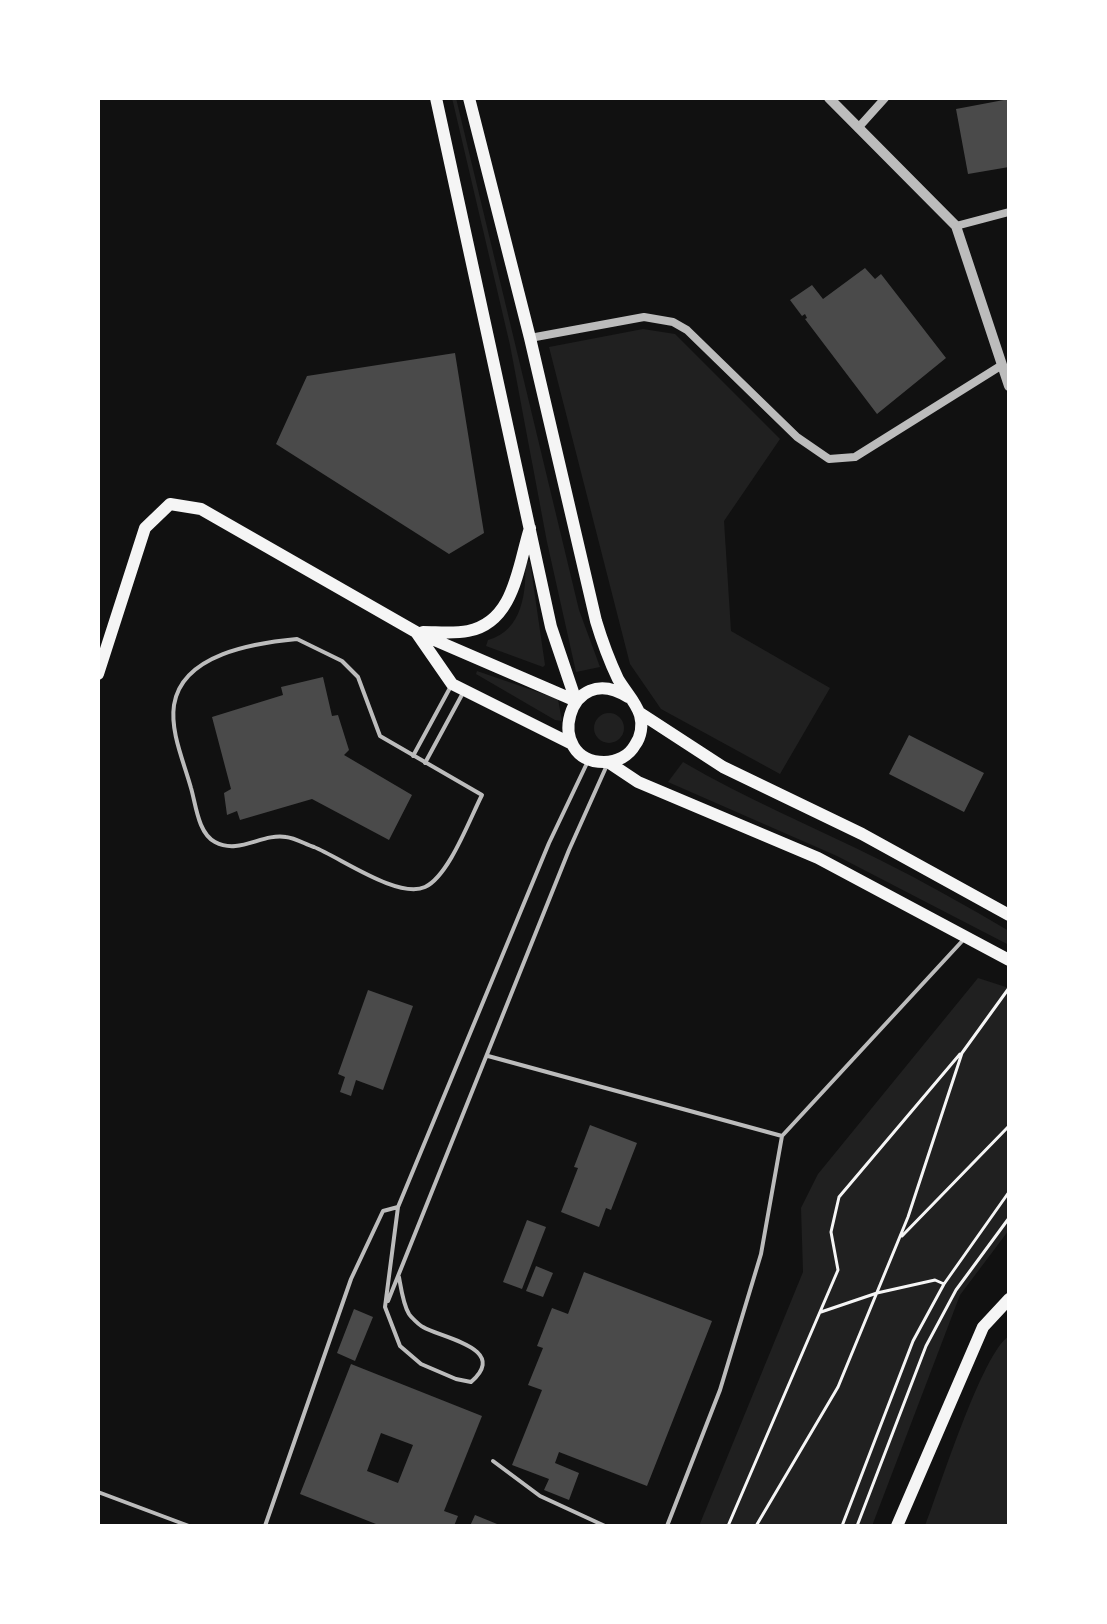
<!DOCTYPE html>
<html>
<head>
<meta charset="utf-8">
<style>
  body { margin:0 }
  #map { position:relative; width:1107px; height:1624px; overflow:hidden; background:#111; font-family:Jost,sans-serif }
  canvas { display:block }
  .frame { position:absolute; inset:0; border:100px solid #fff; pointer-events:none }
</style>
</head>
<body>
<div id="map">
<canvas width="1107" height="1624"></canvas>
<div class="frame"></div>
</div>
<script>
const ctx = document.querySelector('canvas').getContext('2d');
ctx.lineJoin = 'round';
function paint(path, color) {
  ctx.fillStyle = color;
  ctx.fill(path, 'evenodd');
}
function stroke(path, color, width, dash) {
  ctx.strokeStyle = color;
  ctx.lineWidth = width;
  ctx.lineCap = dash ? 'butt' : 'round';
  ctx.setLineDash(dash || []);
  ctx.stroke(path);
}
const green = new Path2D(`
  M452 98H456L579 610 600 667 576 672 547 542 510 345Z
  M643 329 675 334 780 439 724 521 731 631 830 688 780 774 661 709 630 664 549 347Z
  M525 561 530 562 545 665 543 667 486 646 488 640C522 631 527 592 525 561Z
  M477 671 558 699 562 721 555 720 476 674Z
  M594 728a15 15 0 1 1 30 0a15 15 0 1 1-30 0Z
  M683 762C746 799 814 827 880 860 924 882 967 906 1009 931V945L837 856 668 782Z
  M978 978 1009 988V1230L960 1295 872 1526H699L803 1272 801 1208 818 1174Z
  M1009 1336V1526H925C939 1490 982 1353 1009 1336Z`);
const building = new Path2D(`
  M1009 99V167L968 174 956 109Z
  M865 268 875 279 881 274 946 358 877 414 805 319 807 318 805 314 802 316 790 300 812 285 823 299Z
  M455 353 484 533 449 554 276 444 307 376Z
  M323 677 332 716 338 715 349 750 344 755 412 795 389 840 312 799 240 820 237 811 227 815 224 793 231 789 212 717 283 695 281 687Z
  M909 735 984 773 964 812 889 774Z
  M368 990 413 1006 383 1090 356 1080 351 1096 340 1092 345 1077 338 1074Z
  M590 1125 637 1143 611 1210 606 1208 599 1227 561 1212 578 1168 574 1167Z
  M527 1220 546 1227 522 1289 503 1282Z
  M536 1266 553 1273 543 1297 526 1291Z
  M584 1272 712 1321 647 1486 559 1452 555 1463 579 1473 569 1500 544 1490 549 1479 512 1465 542 1390 528 1385 543 1348 537 1346 552 1308 568 1314Z
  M354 1309 373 1317 355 1361 337 1353Z
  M351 1364 482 1416 444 1511 458 1516 454 1526H381L300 1494ZM381 1433 413 1445 398 1483 367 1471Z
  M475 1515 502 1526H470Z`);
const path = new Path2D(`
  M902 1236 1009 1126
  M821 1312 877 1293 935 1280 944 1284
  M728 1526 838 1270 831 1232 839 1197 960 1054
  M756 1526 838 1387 908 1217 962 1053 1009 988
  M842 1526 913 1341 944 1284 1009 1192
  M857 1526 926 1346 956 1290 1009 1218`);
const service = new Path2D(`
  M297 639 342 661 358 677 380 736 482 795C470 818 449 876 425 887 398 899 341 858 314 847 305 844 295 838 286 837 262 833 239 855 215 842 198 833 196 805 191 788 184 762 170 732 174 705 182 654 254 643 297 639Z
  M413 756 451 686
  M425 763 464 691
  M488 1056 782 1136
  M399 1277C401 1288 403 1304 409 1314 411 1317 419 1325 423 1327 441 1338 510 1348 471 1382L456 1379 421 1364 400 1346 385 1307 398 1207 549 843 588 761
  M388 1301 569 850 607 765
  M493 1461 540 1496 605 1526
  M98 1492 189 1526
  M265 1526 351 1279 383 1211 398 1207
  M667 1526 720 1390 761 1254 782 1136 965 938`);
const minor = new Path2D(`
  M858 128 885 98
  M956 226 1009 212
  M530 338 644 317 673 322 687 330 797 437 829 459 855 457 1002 365`);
const tertiary = new Path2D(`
  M829 98 956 226 1009 386`);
const secondary = new Path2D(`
  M436 98 551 627 576 701
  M469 98 530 338 596 621C602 641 609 660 618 679 625 691 636 702 640 715 643 725 641 737 635 745 629 756 617 762 604 762 543 762 567 658 628 697
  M416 632 452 684 572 744
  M423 632C437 632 454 634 468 631 515 622 518 565 530 528
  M98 674 145 528 170 504 201 509 416 632 576 701
  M640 713 723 767 862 834 1009 915
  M608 762 638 782 818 858 1009 960
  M897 1526 983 1327 1009 1299`);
paint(green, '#202020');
paint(building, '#4a4a4a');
stroke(path, '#f5f5f5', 3);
stroke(service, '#bcbcbc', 4);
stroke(minor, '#bcbcbc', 8);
stroke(tertiary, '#bcbcbc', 10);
stroke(secondary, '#f5f5f5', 12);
</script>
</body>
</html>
